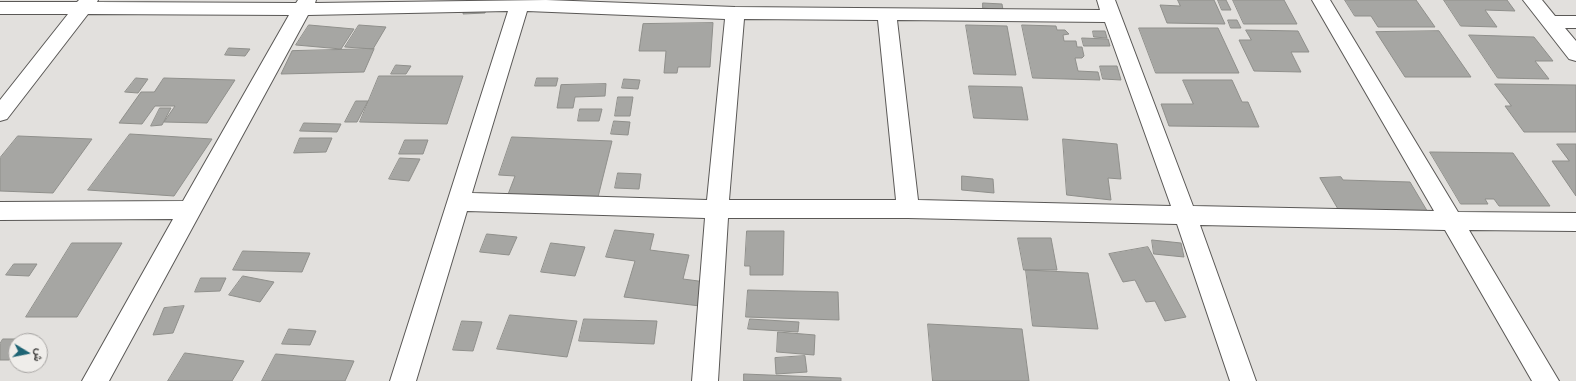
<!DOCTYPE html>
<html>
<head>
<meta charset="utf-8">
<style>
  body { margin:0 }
  #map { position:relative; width:1576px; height:381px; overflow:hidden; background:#e2e0dd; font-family:Inter,Vazirmatn,sans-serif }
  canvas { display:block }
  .north { position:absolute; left:8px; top:333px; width:40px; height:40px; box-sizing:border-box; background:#efedea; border:1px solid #a7a5a3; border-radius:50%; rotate:100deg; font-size:11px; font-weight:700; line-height:16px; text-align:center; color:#3b3a38 }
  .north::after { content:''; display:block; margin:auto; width:14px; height:18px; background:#1e6474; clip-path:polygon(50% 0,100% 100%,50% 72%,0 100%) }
</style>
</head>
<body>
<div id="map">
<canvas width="1576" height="381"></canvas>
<div class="north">ش</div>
</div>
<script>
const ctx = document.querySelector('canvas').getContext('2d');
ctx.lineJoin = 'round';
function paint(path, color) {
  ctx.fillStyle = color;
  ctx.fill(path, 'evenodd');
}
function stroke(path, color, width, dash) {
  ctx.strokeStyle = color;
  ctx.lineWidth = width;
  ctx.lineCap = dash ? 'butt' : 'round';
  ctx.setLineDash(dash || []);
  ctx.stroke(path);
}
const building = new Path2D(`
  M1178 0H1214L1225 24 1167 23 1160 5 1180 6Z
  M1218 0H1226L1231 10H1222Z
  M1233 0H1284L1297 24H1244Z
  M1345 0H1416L1435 27H1378L1371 16H1355Z
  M1444 0H1507L1515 11 1485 10 1497 27 1461 26Z
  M983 3 1002 4 1003 10 983 8Z
  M487 7 485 13 463 14 464 8Z
  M1228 20H1237L1241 28H1231Z
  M713 23 710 67H678L677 73H664L666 51H639L643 24Z
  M309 25 354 29 341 49 296 45Z
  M359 25 386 27 373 49 345 47Z
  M966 25 1007 26 1016 75 974 74Z
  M1022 25 1056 26 1057 30H1065L1069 34 1063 35 1064 41H1076L1077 47H1082L1084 56 1082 58H1075L1078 71 1098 72 1100 80 1033 78Z
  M1139 28H1218L1239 73H1156Z
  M1246 30 1298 31 1309 52H1291L1301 72 1254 71 1239 40H1251Z
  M1093 31H1105L1107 38 1094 37Z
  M1439 31 1471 77H1405L1376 32Z
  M1469 35 1534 37 1553 61H1535L1549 79 1498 78Z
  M1082 38 1108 39 1110 46H1084Z
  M229 48 250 49 245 56 225 55Z
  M374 49 364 72 281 74 292 51Z
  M396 65 411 66 406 74H391Z
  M1100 66H1117L1121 80 1103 79Z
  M379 76H463L447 124 360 122Z
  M136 78 148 79 138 93 125 92Z
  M164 78 235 80 207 123 164 122 175 106H155L142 124 119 123 141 92H154Z
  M537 78H558L556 86H535Z
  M624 79 640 80 638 89 622 88Z
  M1183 80H1232L1242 102H1248L1259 127 1169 126 1161 104H1193Z
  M606 84 605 96 575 97 573 108H557L561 85Z
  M1495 84 1576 85V132H1524L1505 106H1511Z
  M969 86 1022 87 1028 120 974 118Z
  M618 97H633L630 116H615Z
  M356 101H368L357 122H345Z
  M160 108H171L162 125 151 126Z
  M580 109H602L599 121H578Z
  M614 121 630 122 628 135 611 134Z
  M304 123 341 124 337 132 300 131Z
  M130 134 212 139 174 196 88 190Z
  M18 136 92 139 53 193 0 191V158Z
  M512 137 612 141 597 201 507 197 515 176 499 175Z
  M300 138H332L326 152 294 153Z
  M1063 139 1117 144 1121 179 1108 178 1111 200 1067 195Z
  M405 140H428L423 154H399Z
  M1557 144H1576V196L1552 161H1569Z
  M1430 152 1513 153 1550 206H1499L1494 199H1485L1488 204H1461Z
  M400 158 420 159 409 181 389 179Z
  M618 173 641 174 639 189 615 188Z
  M962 176 993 179 994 193 962 190Z
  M1341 177 1343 180 1410 182 1429 214 1342 216 1320 178Z
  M615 230 654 234 650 250 689 255 683 279 706 282 700 306 624 297 635 261 606 257Z
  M747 231H784L783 275H750V266H745Z
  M487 234 517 237 509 255 480 252Z
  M1018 238H1051L1057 270H1024Z
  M1152 240 1181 243 1184 257 1154 254Z
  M72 243H122L77 317H26Z
  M551 243 585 247 575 276 541 272Z
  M1148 247 1186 317 1165 321 1155 301 1146 302 1135 280 1123 282 1109 254Z
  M243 251 310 253 302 272 233 270Z
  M14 264H37L29 276 6 275Z
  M1026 270 1088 273 1098 329 1033 326Z
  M243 276 274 282 260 302 229 295Z
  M201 278H226L220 291 195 292Z
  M748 290 838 292 839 320 746 317Z
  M184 306 173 333 153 335 164 308Z
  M510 315 577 321 567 357 497 349Z
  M584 319 657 321 654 344 579 341Z
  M750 319 799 322 798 332 748 329Z
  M462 321 482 322 473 351 453 350Z
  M928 324 1022 329 1029 381H933Z
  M289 329 316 331 310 345 282 344Z
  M778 332 815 335 814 355 777 352Z
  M3 339H22L21 341H16V349L9 360H0V344Z
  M185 353 244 361 232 381H168Z
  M276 354 354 361 345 381H262Z
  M805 356 807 372 776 374 775 358Z
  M744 374 841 378V381H744Z`);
const minor = new Path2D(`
  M79 0H98L97 2 296 3 298 0H316L315 3 546 0 735 7 1100 10 1097 0H1115L1193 206 1434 211 1312 0H1330L1458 212 1576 213V231L1469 230 1559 381H1532L1445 230 1200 225 1256 381H1230L1177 224 908 218H728L718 381H692L705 218 467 211 416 381H390L508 11 308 15 109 381H82L173 219 0 220V202L183 201 289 15 88 14 7 119 0 121V100L68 14H0V2H77ZM527 11 725 19 707 200 472 193ZM744 19 878 20 896 200H729ZM897 20 1105 22 1171 206 918 200Z
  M1523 0H1542L1555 16H1576V28H1565L1576 41V61L1569 59Z`);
paint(building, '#a6a6a3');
stroke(building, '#8f8f8b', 1);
stroke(minor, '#5a5856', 2);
paint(minor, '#fff');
</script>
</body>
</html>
